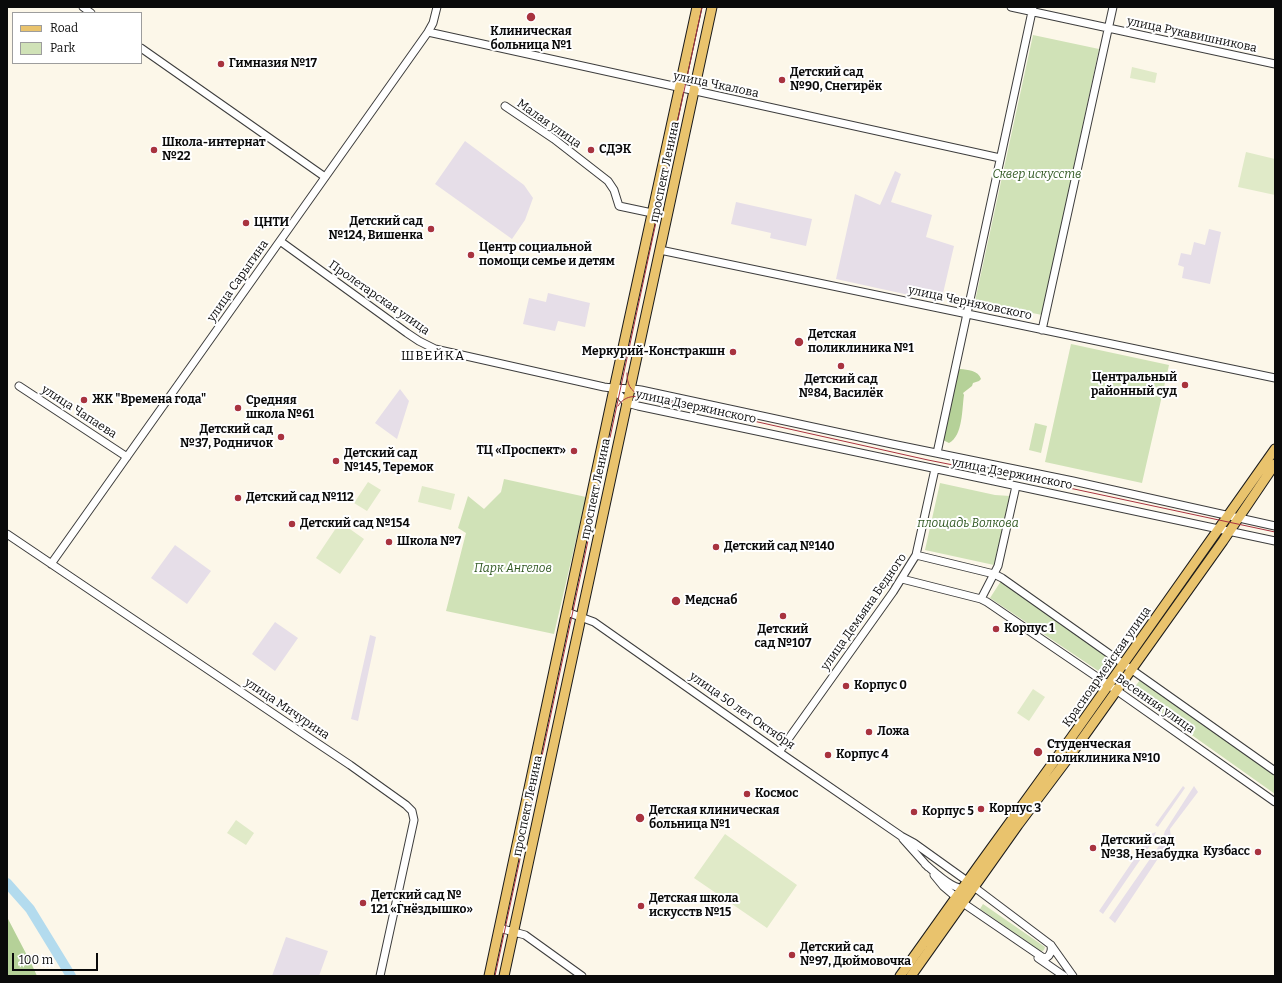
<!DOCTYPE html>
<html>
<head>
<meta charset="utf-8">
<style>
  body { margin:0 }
  #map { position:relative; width:1282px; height:983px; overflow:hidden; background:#fcf7e9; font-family:Bitter,serif }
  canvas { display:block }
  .frame { position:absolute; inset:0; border:8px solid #0a0a0a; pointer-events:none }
  .legend { position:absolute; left:12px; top:12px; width:130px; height:52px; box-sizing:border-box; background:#fff; border:1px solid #9d9d9d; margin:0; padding:5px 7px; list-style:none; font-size:12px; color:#0a0a0a }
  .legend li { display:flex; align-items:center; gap:8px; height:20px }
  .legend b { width:20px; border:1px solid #9d9d9d }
  .scale { position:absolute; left:12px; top:953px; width:86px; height:18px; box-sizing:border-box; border:2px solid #0a0a0a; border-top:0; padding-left:5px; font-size:12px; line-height:14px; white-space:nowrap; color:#0a0a0a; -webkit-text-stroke:3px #fff; paint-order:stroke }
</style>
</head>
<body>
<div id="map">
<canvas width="1282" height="983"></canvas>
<div class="frame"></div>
<ul class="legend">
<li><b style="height:5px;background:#e9c36d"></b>Road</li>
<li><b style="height:11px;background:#d0e2b7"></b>Park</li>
</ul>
<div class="scale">100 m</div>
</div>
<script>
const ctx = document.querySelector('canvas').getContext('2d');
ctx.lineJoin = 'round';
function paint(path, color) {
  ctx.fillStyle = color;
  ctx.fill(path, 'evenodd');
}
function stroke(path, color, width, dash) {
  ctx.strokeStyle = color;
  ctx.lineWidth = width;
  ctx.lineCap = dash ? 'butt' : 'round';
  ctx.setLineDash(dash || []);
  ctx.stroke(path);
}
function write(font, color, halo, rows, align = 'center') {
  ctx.font = font + ' Bitter,serif';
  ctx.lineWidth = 4;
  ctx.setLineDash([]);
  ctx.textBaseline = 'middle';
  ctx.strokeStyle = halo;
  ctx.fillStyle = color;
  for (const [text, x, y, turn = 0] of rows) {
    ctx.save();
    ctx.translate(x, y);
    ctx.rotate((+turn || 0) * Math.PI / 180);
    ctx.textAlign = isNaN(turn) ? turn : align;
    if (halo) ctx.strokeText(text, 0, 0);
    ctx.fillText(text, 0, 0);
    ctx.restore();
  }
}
const industrial = new Path2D(`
  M465 141 524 185 533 198 525 220 512 239 435 184Z
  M895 171 901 174 891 202 932 215 926 237 954 246 941 302 836 279 855 194 880 205Z
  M736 202 812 219 806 246 770 238 771 233 731 224Z
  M1209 229 1221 232 1210 284 1182 278 1184 267 1178 265 1181 253 1191 255 1194 242 1205 245Z
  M548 293 590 303 585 327 558 321 555 331 523 324 529 298 546 302Z
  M400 389 409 401 397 439 375 423Z
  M175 545 211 571 187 604 151 578Z
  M275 622 298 638 275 671 252 654Z
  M370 635 376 637 358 721 351 719Z
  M1183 786 1185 788 1158 827 1155 825Z
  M1194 786 1198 792 1170 829 1171 839 1115 923 1109 918 1161 843 1165 831Z
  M1156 832 1149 847 1103 914 1099 911 1151 834Z
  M286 937 328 951 319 976H272Z`);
const green = new Path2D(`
  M1033 35 1099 49 1042 315 975 301Z
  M1071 344 1169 365 1142 483 1045 462Z
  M1035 423 1047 426 1041 453 1029 450Z
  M504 479 586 497 554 634 446 611 466 533 458 528 468 496 484 509 501 492Z
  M940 483 995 495 1010 496 994 565 925 550Z
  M1001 581 1110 659 1100 672 990 598Z
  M1140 680 1275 774V794L1131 692Z
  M983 904 1045 947 1044 950 1041 952 980 909Z`);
const forest = new Path2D(`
  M960 369C968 370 978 370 981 379L979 381 973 383 972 386 963 393 964 395C962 408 963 436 949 443L943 440 942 437 958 370Z
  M7 917 32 965 37 976H7Z`);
const pitch = new Path2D(`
  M1132 67 1157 73 1155 83 1130 78Z
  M1246 152 1275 159V195L1238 187Z
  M368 482 381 490 367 511 354 503Z
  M422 486 455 494 451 510 418 502Z
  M340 522 364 539 340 574 316 558Z
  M1033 689 1045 697 1029 721 1017 713Z
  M236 820 254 833 246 845 227 833Z
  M725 834 797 885 767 928 694 878Z`);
const river = new Path2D(`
  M7 883 30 909 71 976`);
const minor = new Path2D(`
  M83 7 91 13
  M1011 7 1275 64
  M428 32 1000 158
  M141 48 325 177
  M505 106 554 139 608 181 614 190 619 206 652 213
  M280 241 407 333 419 341 435 349 604 387C617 389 629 388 641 390L892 444 1073 481 1275 526
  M660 250 1275 378
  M1042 330 1113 7
  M19 386 127 457
  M614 389 627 403 638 406C850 450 1063 496 1275 541
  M937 453 1033 7
  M7 534 305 735 350 765 406 805 412 811 414 820 380 976
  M916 555 994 574 1002 578 1275 771
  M51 564 428 32 433 23 437 7
  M902 579 981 599 987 602 1116 690 1275 802
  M981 599 998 566 1016 486
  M567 612 594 622 779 752 901 836 914 843 967 881
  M779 752 893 592 916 555 935 469
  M903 839 928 867
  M925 864C938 875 957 895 974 887L1051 945 1073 976
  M934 875 943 886 956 897
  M963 903 1042 957 1046 958C1051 955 1052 951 1051 945
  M499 928 525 935 582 976
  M1038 958 1064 976`);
const major = new Path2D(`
  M489 976 614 389 697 7
  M504 976 712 7
  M900 976 979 865 1071 738 1275 449
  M911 976 1018 825 1072 753 1223 541 1275 464`);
const tram = new Path2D(`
  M627 373C627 384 630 391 640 395
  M618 406C625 395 634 396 646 397L928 460 1074 489 1275 532
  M495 976 702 7`);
const markers = [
  [531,17,5,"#a8333f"],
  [221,64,4,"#a8333f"],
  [782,80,4,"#a8333f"],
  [154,150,4,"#a8333f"],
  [591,150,4,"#a8333f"],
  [246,223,4,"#a8333f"],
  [431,229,4,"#a8333f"],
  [471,255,4,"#a8333f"],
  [799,342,5,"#a8333f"],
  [733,352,4,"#a8333f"],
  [841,366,4,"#a8333f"],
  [1185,385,4,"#a8333f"],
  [84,400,4,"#a8333f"],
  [238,408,4,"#a8333f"],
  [281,437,4,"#a8333f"],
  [574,451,4,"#a8333f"],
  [336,461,4,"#a8333f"],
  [238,498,4,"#a8333f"],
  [292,524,4,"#a8333f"],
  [389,542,4,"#a8333f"],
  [716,547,4,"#a8333f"],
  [676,601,5,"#a8333f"],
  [783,616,4,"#a8333f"],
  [996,629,4,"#a8333f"],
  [846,686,4,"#a8333f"],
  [869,732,4,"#a8333f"],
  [1038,752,5,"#a8333f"],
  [828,755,4,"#a8333f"],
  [747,794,4,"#a8333f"],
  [981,809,4,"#a8333f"],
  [914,812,4,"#a8333f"],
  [640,818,5,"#a8333f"],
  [1093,848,4,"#a8333f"],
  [1258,852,4,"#a8333f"],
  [363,903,4,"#a8333f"],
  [641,906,4,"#a8333f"],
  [792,955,4,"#a8333f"]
];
const poiNames = [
  ["Клиническая",531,32,"center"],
  ["больница №1",531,46,"center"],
  ["Гимназия №17",229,64],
  ["Детский сад",790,73],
  ["№90, Снегирёк",790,87],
  ["Школа-интернат",162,143],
  ["№22",162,157],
  ["СДЭК",599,150],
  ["Детский сад",423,222,"right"],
  ["№124, Вишенка",423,236,"right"],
  ["ЦНТИ",254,223],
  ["Центр социальной",479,248],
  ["помощи семье и детям",479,262],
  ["Детская",808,335],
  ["поликлиника №1",808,349],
  ["Меркурий-Констракшн",725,352,"right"],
  ["Центральный",1177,378,"right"],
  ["районный суд",1177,392,"right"],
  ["Детский сад",841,380,"center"],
  ["№84, Василёк",841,394,"center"],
  ["ЖК \"Времена года\"",92,400],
  ["Средняя",246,401],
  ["школа №61",246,415],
  ["Детский сад",273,430,"right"],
  ["№37, Родничок",273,444,"right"],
  ["ТЦ «Проспект»",566,451,"right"],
  ["Детский сад",344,454],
  ["№145, Теремок",344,468],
  ["Детский сад №112",246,498],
  ["Детский сад №154",300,524],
  ["Школа №7",397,542],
  ["Детский сад №140",724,547],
  ["Медснаб",685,601],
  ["Корпус 1",1004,629],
  ["Детский",783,630,"center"],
  ["сад №107",783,644,"center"],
  ["Корпус 0",854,686],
  ["Ложа",877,732],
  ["Студенческая",1047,745],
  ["поликлиника №10",1047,759],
  ["Корпус 4",836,755],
  ["Космос",755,794],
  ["Корпус 3",989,809],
  ["Детская клиническая",649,811],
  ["больница №1",649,825],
  ["Корпус 5",922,812],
  ["Детский сад",1101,841],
  ["№38, Незабудка",1101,855],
  ["Кузбасс",1250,852,"right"],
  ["Детский сад №",371,896],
  ["121 «Гнёздышко»",371,910],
  ["Детская школа",649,899],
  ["искусств №15",649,913],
  ["Детский сад",800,948],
  ["№97, Дюймовочка",800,962]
];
const streetNames = [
  ["улица Рукавишникова",1192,35,12],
  ["улица Чкалова",716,85,12],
  ["Малая улица",549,124,35],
  ["проспект Ленина",665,172,-78],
  ["улица Сарыгина",238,281,-55],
  ["Пролетарская улица",379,298,35],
  ["улица Черняховского",970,303,12],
  ["улица Дзержинского",696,407,12],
  ["улица Чапаева",79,412,33],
  ["улица Дзержинского",1012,474,11],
  ["проспект Ленина",596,489,-78],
  ["улица Демьяна Бедного",864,612,-55],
  ["Красноармейская улица",1107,667,-55],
  ["Весенняя улица",1155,704,35],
  ["улица Мичурина",287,709,34],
  ["улица 50 лет Октября",742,711,35],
  ["проспект Ленина",528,806,-78]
];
const parkNames = [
  ["Сквер искусств",1037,175],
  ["площадь Волкова",968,524],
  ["Парк Ангелов",513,569]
];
const neighbourhoodNames = [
  ["ШВЕЙКА",433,356]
];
paint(industrial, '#e6dee8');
paint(green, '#d0e2b7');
paint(forest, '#b5d198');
paint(pitch, '#e0eac8');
stroke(river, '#b3dbee', 10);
stroke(minor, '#3d3d3d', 9);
stroke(major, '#1b1b1b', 11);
stroke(minor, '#fff', 7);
stroke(major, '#e9c36d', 9);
stroke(tram, '#a8333f', 1);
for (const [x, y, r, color] of markers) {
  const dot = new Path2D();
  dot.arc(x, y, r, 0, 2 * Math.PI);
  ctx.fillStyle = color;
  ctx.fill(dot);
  stroke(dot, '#fff', 1.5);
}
write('bold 12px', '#0a0a0a', '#fff', poiNames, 'left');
write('12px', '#0a0a0a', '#fff', streetNames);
write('italic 12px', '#315923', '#fff', parkNames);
ctx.letterSpacing = '1px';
write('13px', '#0a0a0a', '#fff', neighbourhoodNames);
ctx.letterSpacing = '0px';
</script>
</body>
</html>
